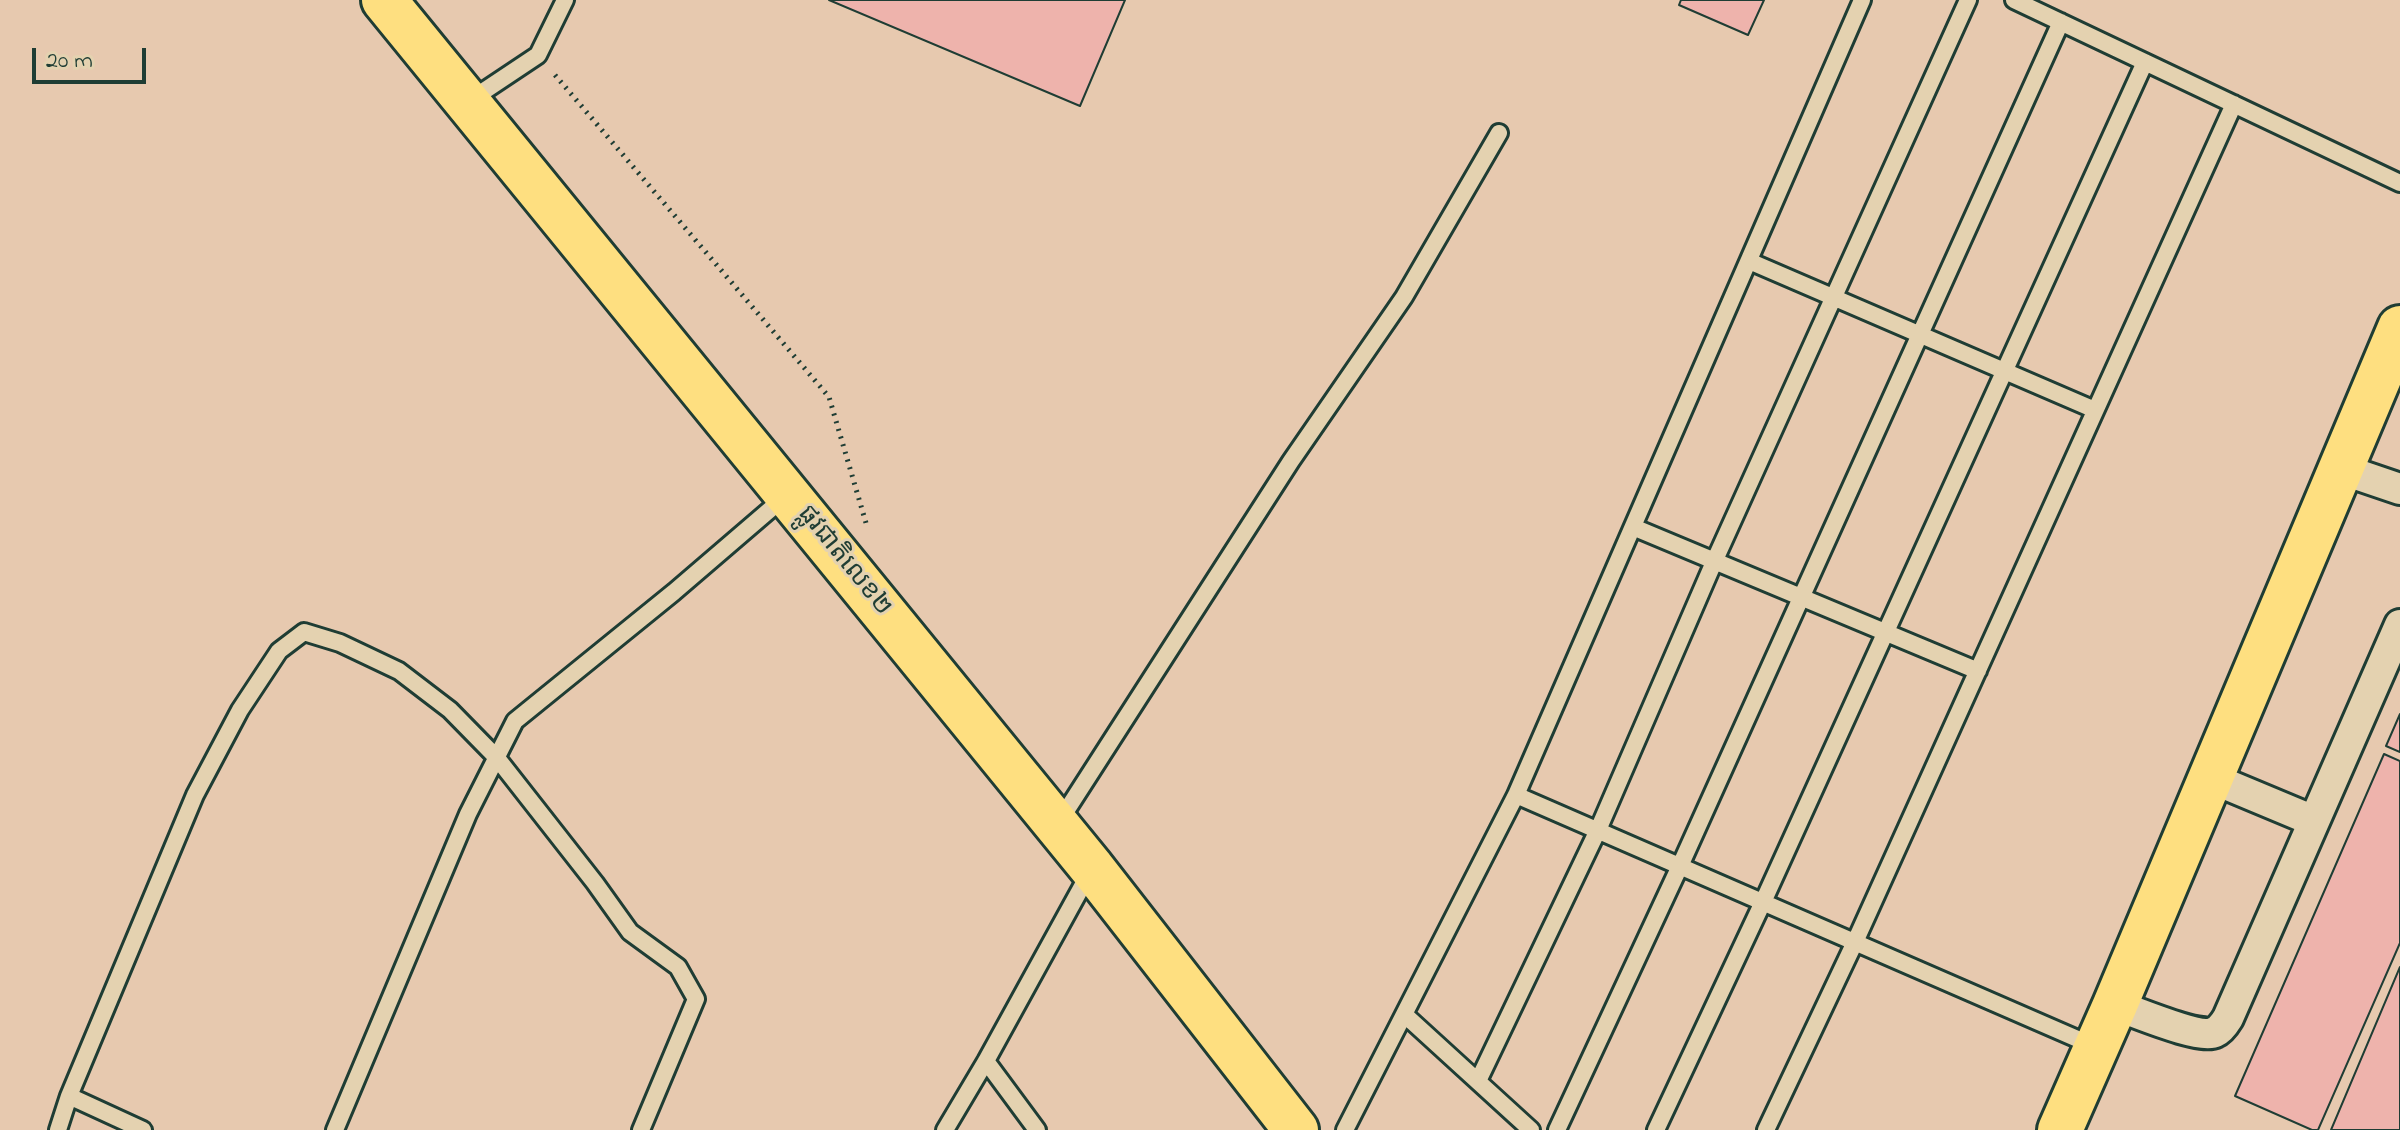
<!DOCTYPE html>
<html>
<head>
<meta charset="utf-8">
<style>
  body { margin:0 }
  #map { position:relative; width:2400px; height:1130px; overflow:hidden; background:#e7c9af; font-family:"Indie Flower",sans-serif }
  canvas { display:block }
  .scale { position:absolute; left:32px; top:48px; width:114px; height:36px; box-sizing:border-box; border:4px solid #1f3d34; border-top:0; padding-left:10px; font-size:24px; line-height:28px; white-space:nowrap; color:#1f3d34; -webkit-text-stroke:6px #e4d2b0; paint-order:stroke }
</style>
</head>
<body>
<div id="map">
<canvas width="2400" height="1130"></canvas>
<div class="scale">20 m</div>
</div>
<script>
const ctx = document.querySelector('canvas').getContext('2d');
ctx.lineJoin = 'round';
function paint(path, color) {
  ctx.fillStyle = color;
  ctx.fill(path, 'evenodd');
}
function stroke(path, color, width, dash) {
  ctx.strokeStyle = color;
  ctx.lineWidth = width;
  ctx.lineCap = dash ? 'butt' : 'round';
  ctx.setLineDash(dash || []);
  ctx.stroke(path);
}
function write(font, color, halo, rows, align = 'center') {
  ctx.font = font + ' "Indie Flower","Noto Sans Khmer",sans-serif';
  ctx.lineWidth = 6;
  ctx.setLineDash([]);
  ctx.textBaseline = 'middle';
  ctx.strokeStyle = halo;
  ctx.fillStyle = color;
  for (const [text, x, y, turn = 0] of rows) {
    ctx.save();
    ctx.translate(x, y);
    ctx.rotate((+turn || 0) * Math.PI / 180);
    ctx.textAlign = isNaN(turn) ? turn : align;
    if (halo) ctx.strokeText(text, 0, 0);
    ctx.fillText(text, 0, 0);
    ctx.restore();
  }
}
const building = new Path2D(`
  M829 0H1125L1080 106Z
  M1681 0H1764L1748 35 1679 5Z
  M2400 714V752L2386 746Z
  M2384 754 2400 761V943L2318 1130H2312L2235 1096Z
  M2400 967V1130H2331Z`);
const path = new Path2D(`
  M555 75 829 397 866 523`);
const lane = new Path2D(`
  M2014 0 2400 183
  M469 101 538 55 565 0
  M1749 261 2095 410
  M1633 527 1978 671
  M1516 795 2096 1047
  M1059 822 1291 461 1404 297 1499 133
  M1405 1015 1531 1130
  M986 1061 1037 1130
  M1478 1081 1598 830 1714 562 1968 0
  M69 1096 195 795 240 710 279 651 304 632 340 643 399 671 450 710 497 758 595 883 630 932 678 967 696 999 641 1130
  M58 1130 69 1096 143 1130
  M335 1130 468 814 515 721 674 592 787 495
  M945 1130 986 1061 1091 870
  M1345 1130 1516 795 1862 0
  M1557 1130 1680 866 2061 22
  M1656 1130 1763 902 2145 62
  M1766 1130 1855 942 2234 104`);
const street = new Path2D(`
  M2341 469 2400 489
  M2211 778 2314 821
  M2115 1005C2134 1011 2200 1040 2215 1032 2220 1030 2225 1023 2228 1018L2400 625`);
const primary = new Path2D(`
  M2060 1130 2115 1005 2400 328`);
const highway = new Path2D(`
  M384 0 1092 868 1296 1130`);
const streetNames = [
  ["ផ្លូវជាតិលេខ២",843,562,51]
];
paint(building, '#eeb3ac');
stroke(building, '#1f3d34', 2);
stroke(lane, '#1f3d34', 22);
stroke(street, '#1f3d34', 36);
stroke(primary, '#1f3d34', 50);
stroke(highway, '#1f3d34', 50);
stroke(path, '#1f3d34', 5, [2, 6]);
stroke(lane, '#e4d2b0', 16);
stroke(street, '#e4d2b0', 30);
stroke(primary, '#fedf80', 44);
stroke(highway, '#fedf80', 44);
write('26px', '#1f3d34', '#e4d2b0', streetNames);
</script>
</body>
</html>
